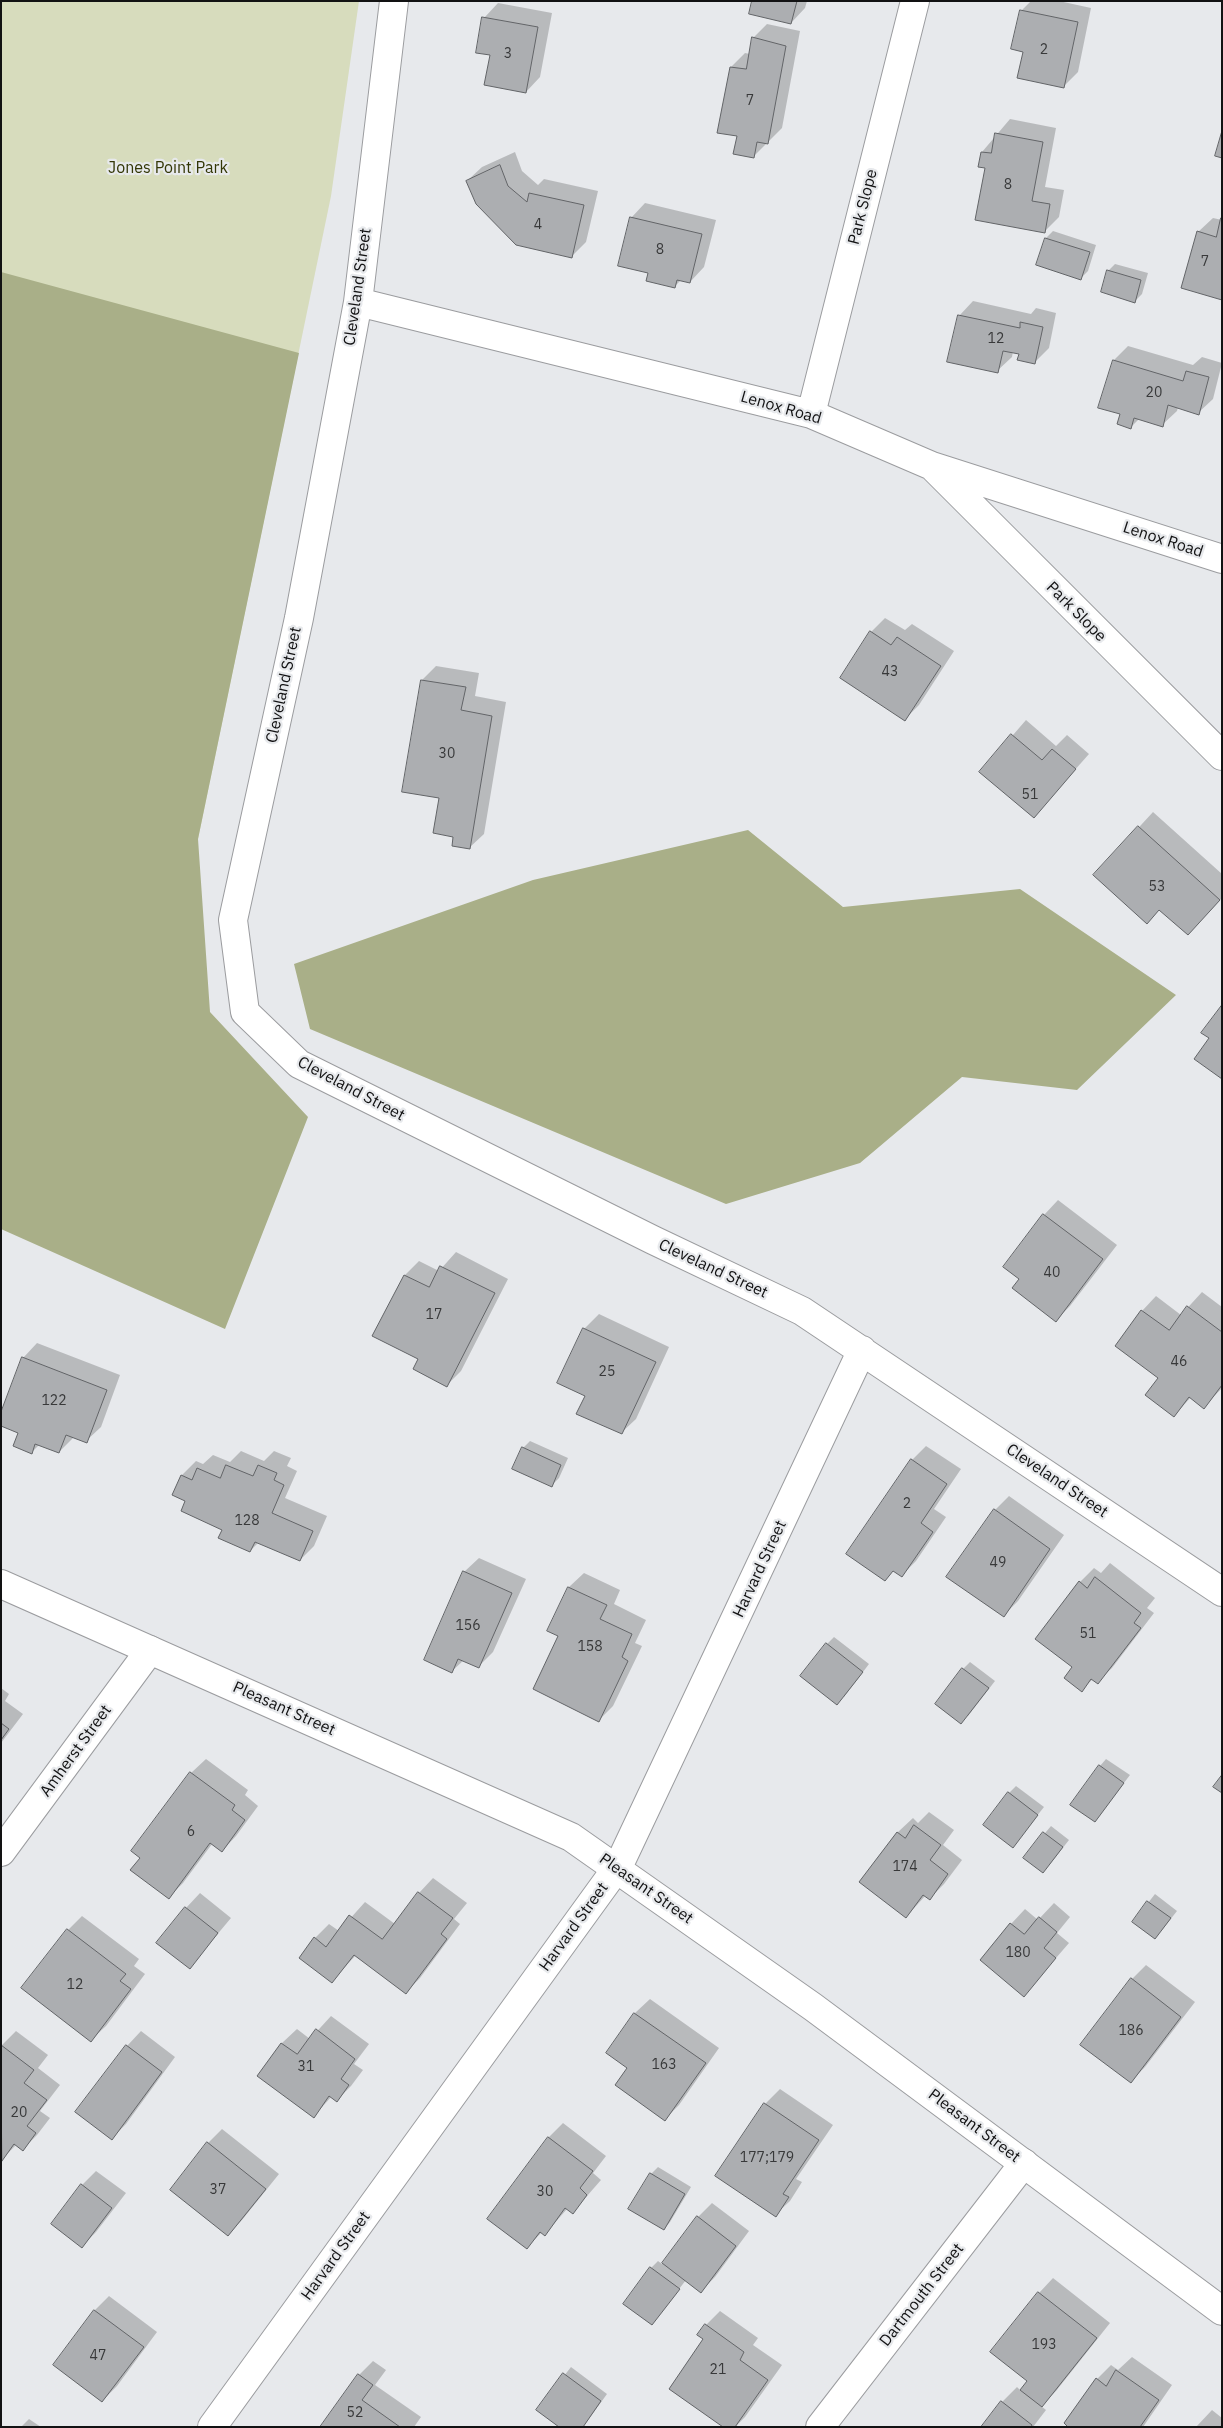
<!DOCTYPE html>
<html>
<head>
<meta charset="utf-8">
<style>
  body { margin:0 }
  #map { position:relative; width:1223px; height:2428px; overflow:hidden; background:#e7e9ec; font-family:"IBM Plex Sans",sans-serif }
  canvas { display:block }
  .frame { position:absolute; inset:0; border:2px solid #121213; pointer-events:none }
</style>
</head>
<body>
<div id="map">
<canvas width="1223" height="2428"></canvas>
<div class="frame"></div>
</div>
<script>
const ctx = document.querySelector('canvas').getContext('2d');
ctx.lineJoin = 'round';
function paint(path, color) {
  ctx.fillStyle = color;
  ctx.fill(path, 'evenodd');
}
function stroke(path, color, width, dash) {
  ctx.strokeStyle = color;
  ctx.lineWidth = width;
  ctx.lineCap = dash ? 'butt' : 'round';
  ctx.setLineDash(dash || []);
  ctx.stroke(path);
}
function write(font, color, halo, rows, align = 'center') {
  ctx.font = font + ' "IBM Plex Sans",sans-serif';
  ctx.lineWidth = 4.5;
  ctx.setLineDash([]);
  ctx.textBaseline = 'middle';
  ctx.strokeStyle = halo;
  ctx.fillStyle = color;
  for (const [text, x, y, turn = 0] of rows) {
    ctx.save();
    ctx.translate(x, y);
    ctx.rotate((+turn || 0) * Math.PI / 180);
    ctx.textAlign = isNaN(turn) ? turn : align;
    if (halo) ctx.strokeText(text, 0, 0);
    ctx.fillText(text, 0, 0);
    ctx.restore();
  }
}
const green = new Path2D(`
  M1 1H359L331 196 198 839 1 1207Z`);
const forest = new Path2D(`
  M1 272 299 353 198 839 210 1012 308 1117 225 1329 1 1229Z
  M748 830 843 907 1020 889 1176 995 1077 1090 962 1077 860 1163 726 1204 310 1029 294 964 533 880Z`);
const shadow = new Path2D(`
  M753 1H807L805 8 791 23Z
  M1031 1H1059L1091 8 1078 72 1063 87 1021 11Z
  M498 3 552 13 540 77 526 92 492 54 484 18Z
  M767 24 800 31 782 128 754 156 738 135 731 67 745 53 750 54 753 38Z
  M1010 119 1056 128 1045 187 1064 190 1059 217 1045 231 986 167 982 152Z
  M515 152 522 171 538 185 544 179 598 191 586 242 572 256 467 181 482 167Z
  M645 203 716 220 704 267 690 282 681 280 674 287 650 272 631 218Z
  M1213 218 1222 220V299L1198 232Z
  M1053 231 1096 245 1088 271 1081 278 1038 264 1046 238Z
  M1115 264 1148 273 1142 294 1135 301 1108 271Z
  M973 301 1031 314 1036 308 1056 313 1049 348 1034 363 1021 353 1013 351 1012 357 997 371 959 316Z
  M1128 346 1193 365 1202 357 1222 363 1213 399 1198 413 1178 407 1177 411 1162 425 1140 418 1131 427 1122 413 1100 407 1114 360Z
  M885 618 905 630 912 624 954 651 919 705 905 719 871 632Z
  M436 666 479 673 475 696 506 702 484 834 469 848 455 836 440 797 403 791 422 680Z
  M1026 720 1056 746 1067 735 1089 754 1034 816 981 772Z
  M1153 812 1222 874V898L1202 919 1160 909 1147 922 1095 875Z
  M1058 1200 1117 1245 1070 1306 1056 1320 1021 1279 1044 1215Z
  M456 1252 508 1279 461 1371 447 1385 419 1359 374 1336 405 1275 419 1261 439 1271Z
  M1202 1292 1222 1307V1388L1204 1407 1191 1397 1174 1416 1160 1378 1117 1345 1142 1311 1156 1296 1181 1315Z
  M599 1314 669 1347 636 1419 621 1433 586 1395 584 1329Z
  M37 1343 120 1375 101 1427 86 1441 74 1437 59 1452 40 1444 32 1452 20 1432 23 1358Z
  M530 1441 568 1458 559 1478 552 1485 523 1448Z
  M926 1446 961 1469 934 1509 946 1517 916 1561 902 1575 894 1570 885 1580 912 1460Z
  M241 1451 264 1461 274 1451 291 1458 287 1466 297 1471 285 1498 327 1516 314 1546 300 1560 259 1542 250 1551 187 1500 182 1475 196 1461 203 1464 213 1455 230 1462Z
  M1009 1496 1064 1535 1018 1601 1004 1615 995 1510Z
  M479 1558 526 1579 493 1652 479 1666 464 1660 451 1672 464 1572Z
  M1110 1563 1155 1598 1147 1608 1154 1613 1112 1668 1097 1682 1093 1679 1081 1690 1074 1667 1037 1638 1080 1582 1094 1568 1101 1573Z
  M584 1573 620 1590 614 1604 646 1620 635 1643 642 1646 613 1706 599 1720 560 1636 548 1630 569 1587Z
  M834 1637 869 1664 844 1697 827 1644Z
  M970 1662 995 1681 968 1716 963 1669Z
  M1 1688 9 1694 5 1701 23 1714 1 1743Z
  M206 1759 248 1790 245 1795 258 1806 236 1836 222 1851 212 1844 183 1883 169 1897 141 1857 191 1773Z
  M1106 1759 1130 1775 1095 1821 1100 1766Z
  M1016 1786 1044 1807 1013 1846 1009 1793Z
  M929 1812 954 1830 943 1845 962 1860 944 1884 930 1898 926 1895 906 1917 860 1882 898 1832 913 1818 918 1823Z
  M1051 1826 1069 1840 1050 1864 1025 1857Z
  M433 1878 467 1903 454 1919 460 1924 420 1978 406 1992 356 1955 332 1981 315 1938 329 1924 339 1931 365 1902 395 1924 419 1893Z
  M200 1893 231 1918 190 1967 186 1908Z
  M1155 1894 1177 1911 1162 1930 1133 1922Z
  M1054 1903 1070 1917 1057 1933 1069 1943 1024 1995 1011 1924 1025 1909 1038 1920Z
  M82 1916 139 1959 134 1966 145 1974 106 2026 91 2040 68 1930Z
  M1146 1965 1195 2002 1145 2067 1131 2081 1132 1979Z
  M650 1999 719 2048 679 2105 665 2119 629 2067 608 2053 635 2013Z
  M331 2016 369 2044 354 2064 363 2070 351 2086 337 2100 332 2096 314 2116 259 2076 282 2043 297 2029 310 2039Z
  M16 2031 48 2055 38 2068 60 2085 40 2111 50 2118 37 2135 23 2149 16 2145 2 2159 1 2046Z
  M141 2031 175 2057 126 2124 112 2138 127 2046Z
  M780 2089 833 2125 796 2179 802 2182 790 2201 775 2215 717 2176 765 2104Z
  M563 2123 606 2156 593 2173 601 2180 573 2212 567 2209 545 2234 542 2232 527 2247 488 2218 549 2137Z
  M222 2129 279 2174 242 2220 228 2235 208 2143Z
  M658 2167 691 2187 670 2222 664 2229 651 2174Z
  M96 2171 126 2193 96 2232 82 2246V2185Z
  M712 2203 749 2231 715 2277 701 2291 686 2280 652 2324 651 2268 658 2261 662 2264 698 2217Z
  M1053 2278 1110 2323 1056 2391 1041 2406 1046 2410 1033 2427H983L1002 2402 1017 2387 1021 2391 1029 2381 1039 2293Z
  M109 2296 157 2332 117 2386 102 2401 55 2365 95 2310Z
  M720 2311 758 2338 753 2345 782 2365 745 2417 735 2427H725L705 2339 706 2325Z
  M1132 2357 1172 2385 1143 2427H1071L1097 2379 1111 2365 1118 2370Z
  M373 2361 386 2370 375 2385 421 2417 414 2427H321L359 2375Z
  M571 2367 607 2394 583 2427H561L538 2409Z
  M1212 2410 1222 2418V2427H1196Z
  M29 2419 41 2427H21Z`);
const building = new Path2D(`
  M752 1H797L791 24 749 14Z
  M1020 10 1078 22 1064 88 1017 78 1023 52 1011 49Z
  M482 17 538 27 526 93 484 85 490 55 476 53Z
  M752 37 786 46 768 144 757 142 754 158 733 154 737 136 717 133 730 67 746 69Z
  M1222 131V158L1215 156Z
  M995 133 1043 142 1032 201 1050 204 1045 233 975 220 985 168 978 167 981 152 991 153Z
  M500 165 508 186 527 202 529 193 584 205 572 258 516 245 476 204 466 181Z
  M630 217 702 234 690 283 677 280 675 288 646 281 648 273 618 266Z
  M1221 218H1222V300L1181 288 1197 231 1216 237Z
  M1045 238 1090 252 1081 280 1036 265Z
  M1107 270 1141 280 1135 303 1101 292Z
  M958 315 1020 328V322L1043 327 1035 364 1017 360 1019 354 1003 351 998 373 947 362Z
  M1113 360 1183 381 1186 371 1209 377 1199 415 1168 405 1163 427 1134 418 1131 429 1117 424 1120 414 1098 408Z
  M870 631 891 645 897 637 941 666 905 721 840 678Z
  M421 680 466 687 461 710 492 716 470 849 452 846 453 837 433 833 439 798 402 792Z
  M1011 734 1042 760 1052 749 1076 769 1034 818 979 772Z
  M1138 826 1220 900 1188 935 1159 910 1147 924 1093 875Z
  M1222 1005V1079L1194 1059 1209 1038 1201 1033Z
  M1043 1214 1103 1259 1056 1322 1012 1288 1019 1279 1003 1267Z
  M440 1266 495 1293 447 1387 413 1369 418 1359 372 1336 404 1275 429 1287Z
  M1187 1306 1222 1332V1385L1204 1409 1189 1397 1174 1417 1145 1395 1158 1378 1115 1346 1141 1310 1169 1330Z
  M583 1328 656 1362 622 1434 576 1414 585 1396 557 1383Z
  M22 1357 107 1390 87 1443 66 1435 59 1453 35 1444 32 1454 13 1446 18 1433 1 1426V1412Z
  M522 1447 561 1465 552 1487 512 1469Z
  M911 1459 947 1484 921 1523 933 1532 902 1577 893 1571 885 1581 846 1554Z
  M226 1465 253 1476 258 1465 277 1473 274 1480 284 1485 272 1513 313 1531 300 1561 255 1542 250 1552 218 1538 222 1530 181 1511 185 1501 172 1495 181 1475 192 1480 197 1468 220 1478Z
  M994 1509 1050 1549 1004 1617 946 1577Z
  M463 1571 512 1593 479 1668 458 1659 452 1673 424 1660Z
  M1095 1577 1141 1613 1134 1623 1141 1628 1098 1684 1091 1679 1082 1692 1064 1678 1072 1667 1035 1639 1079 1581 1087 1588Z
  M568 1587 607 1605 600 1619 632 1634 622 1657 628 1661 599 1722 533 1689 558 1636 547 1631Z
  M826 1643 863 1672 837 1705 800 1676Z
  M962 1668 989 1688 961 1724 935 1704Z
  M1 1723 9 1729 1 1740Z
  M1099 1765 1124 1783 1095 1822 1070 1805Z
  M190 1772 235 1805 232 1810 245 1820 222 1852 210 1843 169 1899 130 1870 140 1858 131 1851Z
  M1222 1775V1793L1213 1787Z
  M1008 1792 1038 1815 1013 1848 983 1825Z
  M914 1825 941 1845 930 1860 948 1874 930 1900 923 1895 906 1918 859 1882 897 1832 905 1838Z
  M1043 1832 1063 1847 1043 1873 1023 1858Z
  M418 1892 453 1918 441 1934 447 1939 406 1994 354 1955 332 1983 299 1958 314 1937 326 1947 349 1915 382 1939Z
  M1147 1901 1171 1918 1155 1939 1132 1922Z
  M185 1907 218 1933 190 1969 156 1943Z
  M1039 1917 1057 1932 1044 1948 1056 1958 1024 1997 980 1960 1010 1923 1024 1934Z
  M67 1929 126 1974 120 1981 131 1989 91 2042 21 1988Z
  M1131 1978 1181 2017 1131 2083 1080 2045Z
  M634 2013 706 2063 665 2121 615 2085 627 2068 606 2053Z
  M316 2029 355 2059 341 2079 349 2085 337 2102 329 2096 314 2118 257 2076 281 2043 297 2054Z
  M1 2045 34 2070 24 2083 47 2100 27 2126 36 2133 23 2151 14 2144 2 2161Z
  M126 2045 162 2072 112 2140 75 2112Z
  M764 2103 819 2140 783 2194 789 2197 776 2217 715 2176Z
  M548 2137 593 2171 580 2188 587 2195 573 2214 565 2208 545 2236 540 2232 527 2249 487 2219Z
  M207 2142 266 2189 228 2236 170 2190Z
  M650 2173 685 2194 664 2230 628 2209Z
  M81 2184 112 2208 82 2248 51 2224Z
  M697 2216 736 2246 701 2293 662 2263Z
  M650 2267 680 2289 652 2325 623 2304Z
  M1038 2292 1097 2338 1042 2407 1020 2390 1027 2381 990 2352Z
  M94 2310 144 2347 102 2402 53 2365Z
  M705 2324 744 2352 740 2360 768 2380 735 2427H723L669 2389 703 2339 697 2335Z
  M1116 2370 1159 2400 1140 2427H1068L1064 2423 1096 2378 1106 2386Z
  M563 2373 601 2401 583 2427H559L536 2410Z
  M358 2374 373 2385 362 2400 400 2427H320Z
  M1001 2401 1032 2425 1031 2427H981Z`);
const street = new Path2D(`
  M394 1 358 302 299 618 233 920 245 1012 299 1064 653 1240 802 1311 1222 1592
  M358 302 811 414 932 466 1222 559
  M811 414 915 1
  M935 469 1222 756
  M1 1852 150 1650
  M212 2427 619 1865 862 1350
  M820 2427 1024 2163`);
const secondary = new Path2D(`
  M1 1584 571 1837 813 2007 1222 2311`);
const numberNames = [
  ["2",1044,50],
  ["3",508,54],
  ["7",750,101],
  ["8",1008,185],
  ["4",538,225],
  ["8",660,250],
  ["7",1205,262],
  ["12",996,339],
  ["20",1154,393],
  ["43",890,672],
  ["30",447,754],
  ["51",1030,795],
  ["53",1157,887],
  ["40",1052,1273],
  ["17",434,1315],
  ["46",1179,1362],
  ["25",607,1372],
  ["122",54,1401],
  ["2",907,1504],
  ["128",247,1521],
  ["49",998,1563],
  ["156",468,1626],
  ["51",1088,1634],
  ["158",590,1647],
  ["6",191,1832],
  ["174",905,1867],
  ["180",1018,1953],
  ["12",75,1985],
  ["186",1131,2031],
  ["163",664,2065],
  ["31",306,2067],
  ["20",19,2113],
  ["177;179",767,2158],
  ["37",218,2190],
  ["30",545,2192],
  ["193",1044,2345],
  ["47",98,2356],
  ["21",718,2370],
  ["52",355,2413]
];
const parkNames = [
  ["Jones Point Park",168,168]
];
const streetNames = [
  ["Park Slope",863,207,-76],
  ["Cleveland Street",358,287,-82],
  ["Lenox Road",781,408,16],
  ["Lenox Road",1163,540,18],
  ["Park Slope",1076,612,45],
  ["Cleveland Street",284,685,-78],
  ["Cleveland Street",351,1089,28],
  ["Cleveland Street",713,1269,25],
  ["Cleveland Street",1057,1481,34],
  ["Harvard Street",760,1569,-65],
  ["Pleasant Street",284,1709,24],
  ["Amherst Street",76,1751,-54],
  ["Pleasant Street",646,1889,35],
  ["Harvard Street",574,1927,-54],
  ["Pleasant Street",974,2126,37],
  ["Harvard Street",336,2256,-54],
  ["Dartmouth Street",922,2295,-52]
];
paint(green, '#d7dcbd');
paint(forest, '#a9af88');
paint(shadow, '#0003');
paint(building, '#acaeb1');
stroke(building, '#626467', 1);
stroke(street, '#9b9c9f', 30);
stroke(secondary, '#9b9c9f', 30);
stroke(street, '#fff', 28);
stroke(secondary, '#fff', 28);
write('14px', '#38393a', null, numberNames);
write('16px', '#333706', '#e7e9ec', parkNames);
write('16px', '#121213', '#e7e9ec', streetNames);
</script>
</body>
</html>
